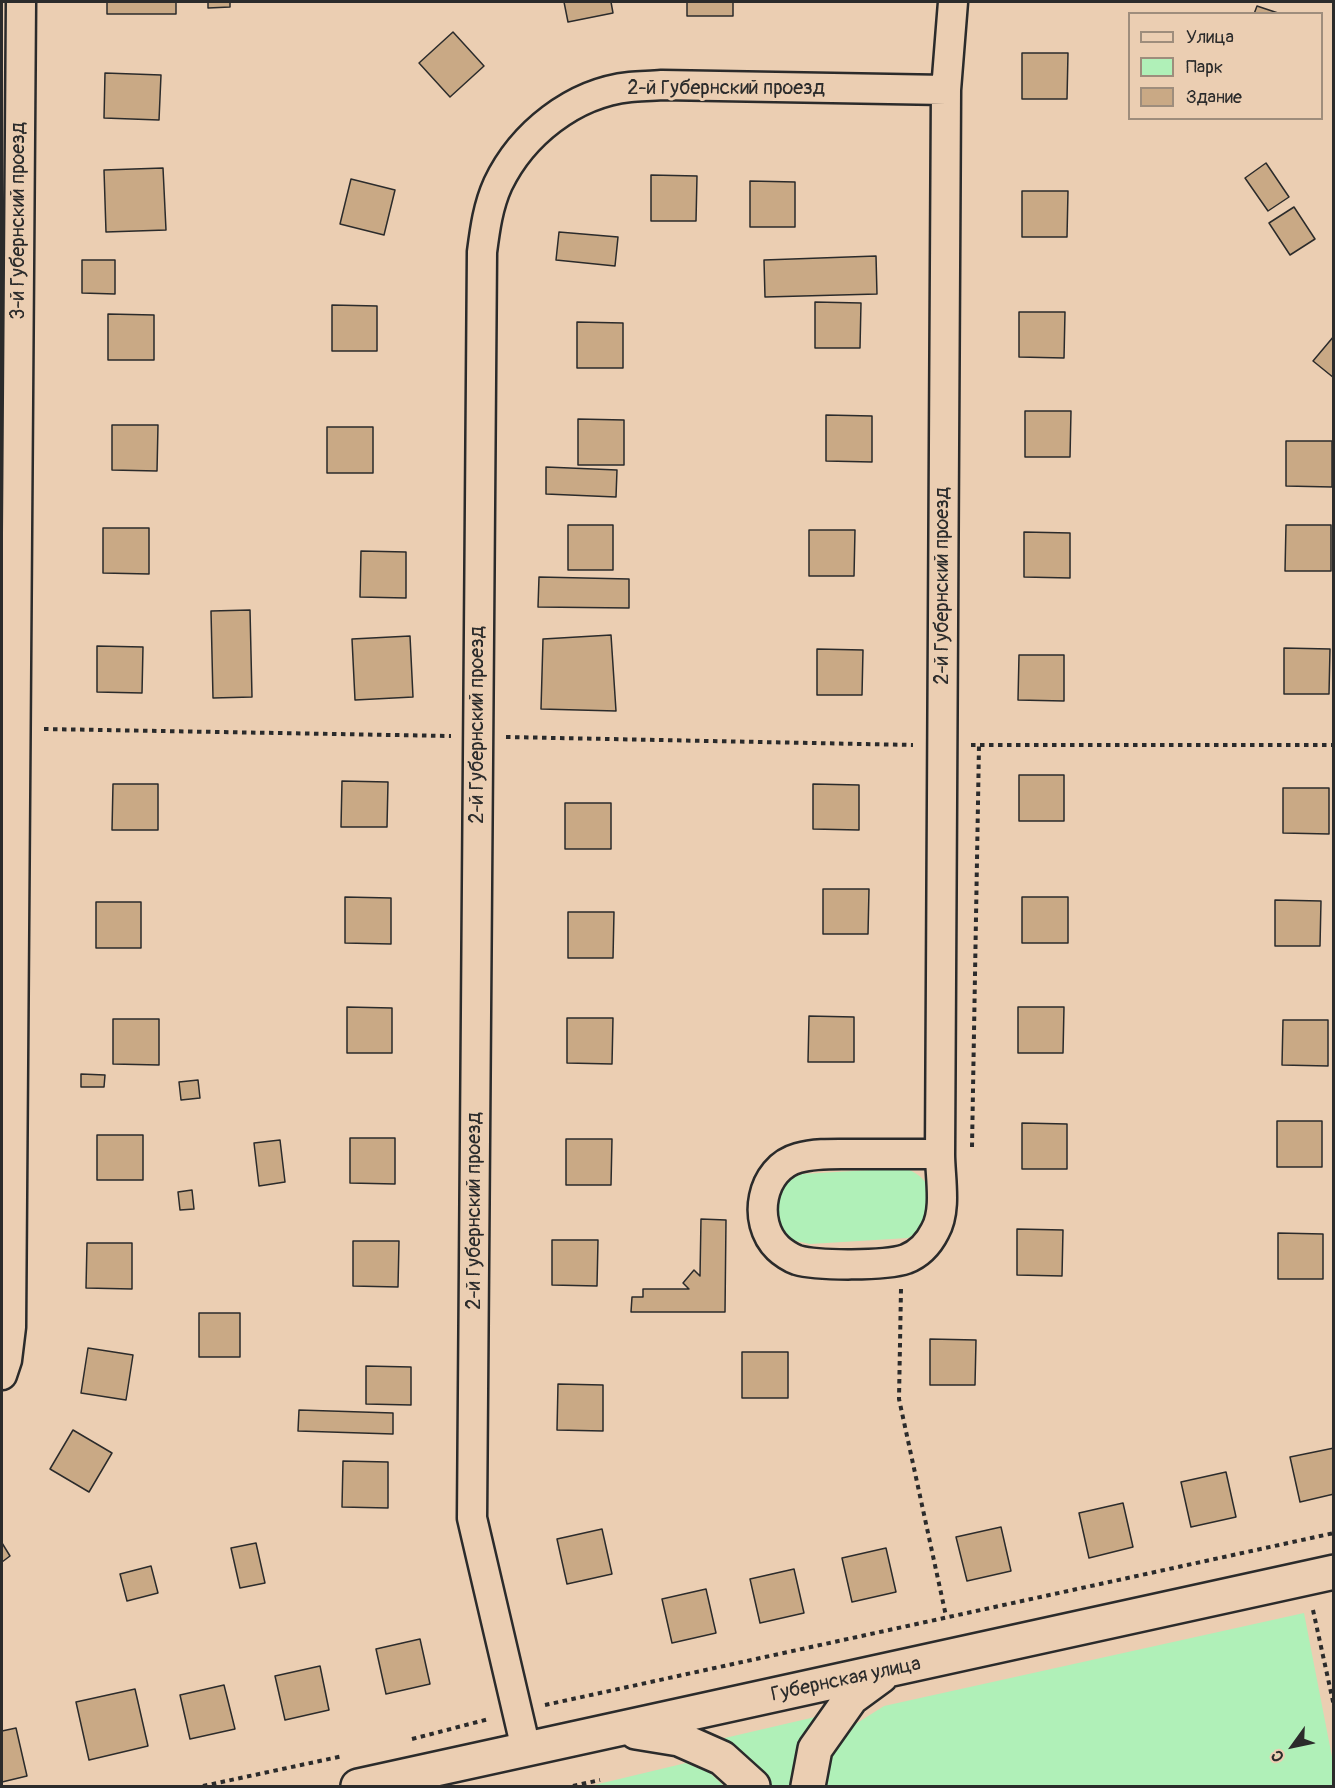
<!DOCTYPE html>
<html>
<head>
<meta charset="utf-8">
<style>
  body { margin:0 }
  #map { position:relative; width:1335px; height:1788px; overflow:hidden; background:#ebceb2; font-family:Pangolin,sans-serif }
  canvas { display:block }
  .frame { position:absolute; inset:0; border:3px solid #2b2b2b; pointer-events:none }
  .legend { position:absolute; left:1128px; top:12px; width:195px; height:108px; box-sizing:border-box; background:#ebceb2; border:2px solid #9e8d7c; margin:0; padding:8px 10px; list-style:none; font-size:18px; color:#2b2b2b }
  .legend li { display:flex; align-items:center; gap:12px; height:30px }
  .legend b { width:30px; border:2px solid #9e8d7c }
  .north { position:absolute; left:1263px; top:1716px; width:60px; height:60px; -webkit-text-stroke:4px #ebceb2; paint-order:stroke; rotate:237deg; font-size:16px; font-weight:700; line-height:24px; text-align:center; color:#2b2b2b }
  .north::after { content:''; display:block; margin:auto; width:21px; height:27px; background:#2b2b2b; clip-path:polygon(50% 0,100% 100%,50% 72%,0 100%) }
</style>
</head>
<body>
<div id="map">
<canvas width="1335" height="1788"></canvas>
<div class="frame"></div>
<ul class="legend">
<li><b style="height:8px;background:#ebceb2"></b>Улица</li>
<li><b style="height:16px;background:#b0f0b8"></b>Парк</li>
<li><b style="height:16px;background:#c9a985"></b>Здание</li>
</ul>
<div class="north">С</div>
</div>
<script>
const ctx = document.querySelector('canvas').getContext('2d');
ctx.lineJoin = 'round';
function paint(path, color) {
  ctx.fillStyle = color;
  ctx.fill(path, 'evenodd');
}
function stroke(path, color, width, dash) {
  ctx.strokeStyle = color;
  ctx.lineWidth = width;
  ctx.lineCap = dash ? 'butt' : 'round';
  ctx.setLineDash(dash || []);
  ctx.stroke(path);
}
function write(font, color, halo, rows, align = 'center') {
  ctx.font = font + ' Pangolin,sans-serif';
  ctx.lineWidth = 6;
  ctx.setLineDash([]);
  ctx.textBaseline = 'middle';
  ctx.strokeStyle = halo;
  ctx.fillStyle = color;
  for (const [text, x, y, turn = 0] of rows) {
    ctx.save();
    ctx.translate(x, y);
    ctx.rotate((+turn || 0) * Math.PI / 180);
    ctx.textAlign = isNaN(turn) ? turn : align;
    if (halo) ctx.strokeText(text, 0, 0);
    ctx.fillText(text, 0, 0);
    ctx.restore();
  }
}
const green = new Path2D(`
  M905 1168C921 1175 925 1179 933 1196L923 1230 908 1238 810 1244 791 1240 780 1233 773 1218 778 1189 788 1180 802 1174Z
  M1304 1613 1333 1762V1786H821L832 1753 854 1725 884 1706Z
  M828 1714 792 1786H770L751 1765 712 1741Z
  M686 1763 710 1773 724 1786H590Z`);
const building = new Path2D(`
  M107 2H176V14H107Z
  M208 2H230V7L208 8Z
  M564 2H611L613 13 568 22Z
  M687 2H733V16H687Z
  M1257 6 1281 14H1254Z
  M453 32 484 66 450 97 419 63Z
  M1022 53H1068L1067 99H1022Z
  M105 73 161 75 159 120 104 118Z
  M1266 163 1289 197 1268 211 1245 178Z
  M163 168 166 230 106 232 104 170Z
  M651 175 697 176 696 221H651Z
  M351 179 395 190 384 235 340 224Z
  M750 181 795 182V227H750Z
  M1022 191H1068L1067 237H1022Z
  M1294 207 1315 239 1290 255 1269 223Z
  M559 232 618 237 615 266 556 260Z
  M876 256 877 294 765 297 764 260Z
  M82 260H115V294L82 293Z
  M815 302 861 303 860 348H815Z
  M332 305 377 306V351H332Z
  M1019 312H1065L1064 358 1019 357Z
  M108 314 154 315V360H108Z
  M577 322 623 323V368H577Z
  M1334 336V378L1313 361Z
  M1025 411H1071L1070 457H1025Z
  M826 415 872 416V462L826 461Z
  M578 419 624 420V465H578Z
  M112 425H158L157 471 112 470Z
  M327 427H373V473H327Z
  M1286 441H1332V487L1286 486Z
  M546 467 617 470 616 497 546 494Z
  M568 525H613V570H568Z
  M1286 525H1331V571H1285Z
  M103 528H149V574L103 573Z
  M809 530H855L854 576H809Z
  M1024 532 1070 533V578L1024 577Z
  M361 551 406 552V598L360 597Z
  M539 577 629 579V608L538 607Z
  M250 610 252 697 213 698 211 611Z
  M611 635 616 711 541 709 543 639Z
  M410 636 413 697 355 700 352 639Z
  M97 646 143 647 142 693 97 692Z
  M1284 648 1330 649 1329 694H1284Z
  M817 649 863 650 862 695H817Z
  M1019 655H1064V701L1018 700Z
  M1019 775H1064V821H1019Z
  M342 781 388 782 387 827H341Z
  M113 784H158V830H112Z
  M813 784 859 785V830L813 829Z
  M1283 788H1329V834L1283 833Z
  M565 803H611V849H565Z
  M823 889H869L868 934H823Z
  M345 897 391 898V944L345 943Z
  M1022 897H1068V943H1022Z
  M1275 900 1321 901 1320 946H1275Z
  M96 902H141V948H96Z
  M568 912H614L613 958H568Z
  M347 1007 392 1008V1053H347Z
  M1018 1007H1064L1063 1053H1018Z
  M809 1016 854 1017V1062H808Z
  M567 1018H613L612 1064 567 1063Z
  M113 1019H159V1065L113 1064Z
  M1283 1020H1328V1066L1282 1065Z
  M81 1074 105 1075 104 1087H81Z
  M198 1080 200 1098 181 1100 179 1082Z
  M1277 1121H1322V1167H1277Z
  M1022 1123 1067 1124V1169H1022Z
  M97 1135H143V1180H97Z
  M350 1138H395V1184L350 1183Z
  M566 1139H612L611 1185H566Z
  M280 1140 285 1182 259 1186 254 1143Z
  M192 1190 194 1209 180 1210 178 1192Z
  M701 1219 726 1220 725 1312H631L632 1297H643V1289H689L683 1283 694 1270 700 1276Z
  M1017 1229 1063 1230 1062 1276 1017 1275Z
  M1278 1233 1323 1234V1279H1278Z
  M552 1240H598L597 1286 552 1285Z
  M353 1241H399L398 1287 353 1286Z
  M87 1243H132V1289L86 1288Z
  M199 1313H240V1357H199Z
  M930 1339 976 1340 975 1385H930Z
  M88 1348 133 1355 126 1400 81 1393Z
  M742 1352H788V1398H742Z
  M366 1366 411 1367V1405L366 1404Z
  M558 1384 603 1385V1431L557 1430Z
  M299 1410 393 1413V1434L298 1431Z
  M73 1430 112 1453 89 1492 50 1469Z
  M1334 1448V1494L1300 1502 1290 1457Z
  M343 1461 388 1462V1508L342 1507Z
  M1226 1472 1236 1517 1191 1527 1181 1482Z
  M1123 1503 1133 1547 1089 1558 1079 1513Z
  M1001 1527 1011 1571 967 1581 956 1537Z
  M602 1529 612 1574 567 1584 557 1539Z
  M2 1543 10 1556 2 1562Z
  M256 1543 265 1583 240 1588 231 1548Z
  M886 1548 896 1592 852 1602 842 1558Z
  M151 1566 158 1593 127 1601 120 1574Z
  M794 1569 804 1613 760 1623 750 1579Z
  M706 1589 716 1633 672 1643 662 1599Z
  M420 1639 430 1684 386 1694 376 1649Z
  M320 1666 329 1710 285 1720 275 1676Z
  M224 1685 235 1729 190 1739 180 1695Z
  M135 1689 148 1746 89 1760 76 1702Z
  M16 1728 27 1776 2 1782V1731Z`);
const path = new Path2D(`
  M44 729 451 736
  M506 737 913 745
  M971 745H1334
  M972 1147 979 745
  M901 1289 899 1399 946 1616
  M1313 1610 1334 1706
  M545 1705 1334 1533
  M412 1739 489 1719
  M203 1786 343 1756
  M573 1786 600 1780`);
const minor = new Path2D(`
  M940 1154C911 1154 882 1154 853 1154 835 1154 816 1153 798 1158 761 1168 751 1222 778 1248 782 1252 791 1258 797 1260 817 1266 886 1266 906 1259 919 1254 929 1243 935 1231 947 1210 940 1177 940 1154L946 90 953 2
  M2 1375 7 1360 11 1327 21 2
  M526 1749 472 1518 482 252C485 229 488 206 498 184 522 134 573 93 630 87 641 86 652 86 662 85L946 90`);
const tertiary = new Path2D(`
  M636 1732 679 1739 722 1758 753 1786
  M358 1786 1334 1572
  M808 1786 815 1749 851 1698 881 1676`);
const streetNames = [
  ["2-й Губернский проезд",726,89],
  ["3-й Губернский проезд",19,221,-90],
  ["2-й Губернский проезд",943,586,-90],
  ["2-й Губернский проезд",478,725,-90],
  ["2-й Губернский проезд",475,1211,-90],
  ["Губернская улица",846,1680,-12]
];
paint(green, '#b0f0b8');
paint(building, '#c9a985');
stroke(building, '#2b2b2b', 1.5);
stroke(minor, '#2b2b2b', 33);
stroke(tertiary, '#2b2b2b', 38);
stroke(path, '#2b2b2b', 4, [4.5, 4.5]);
stroke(minor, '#ebceb2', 28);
stroke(tertiary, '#ebceb2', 33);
write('20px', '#2b2b2b', '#ebceb2', streetNames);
</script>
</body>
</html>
